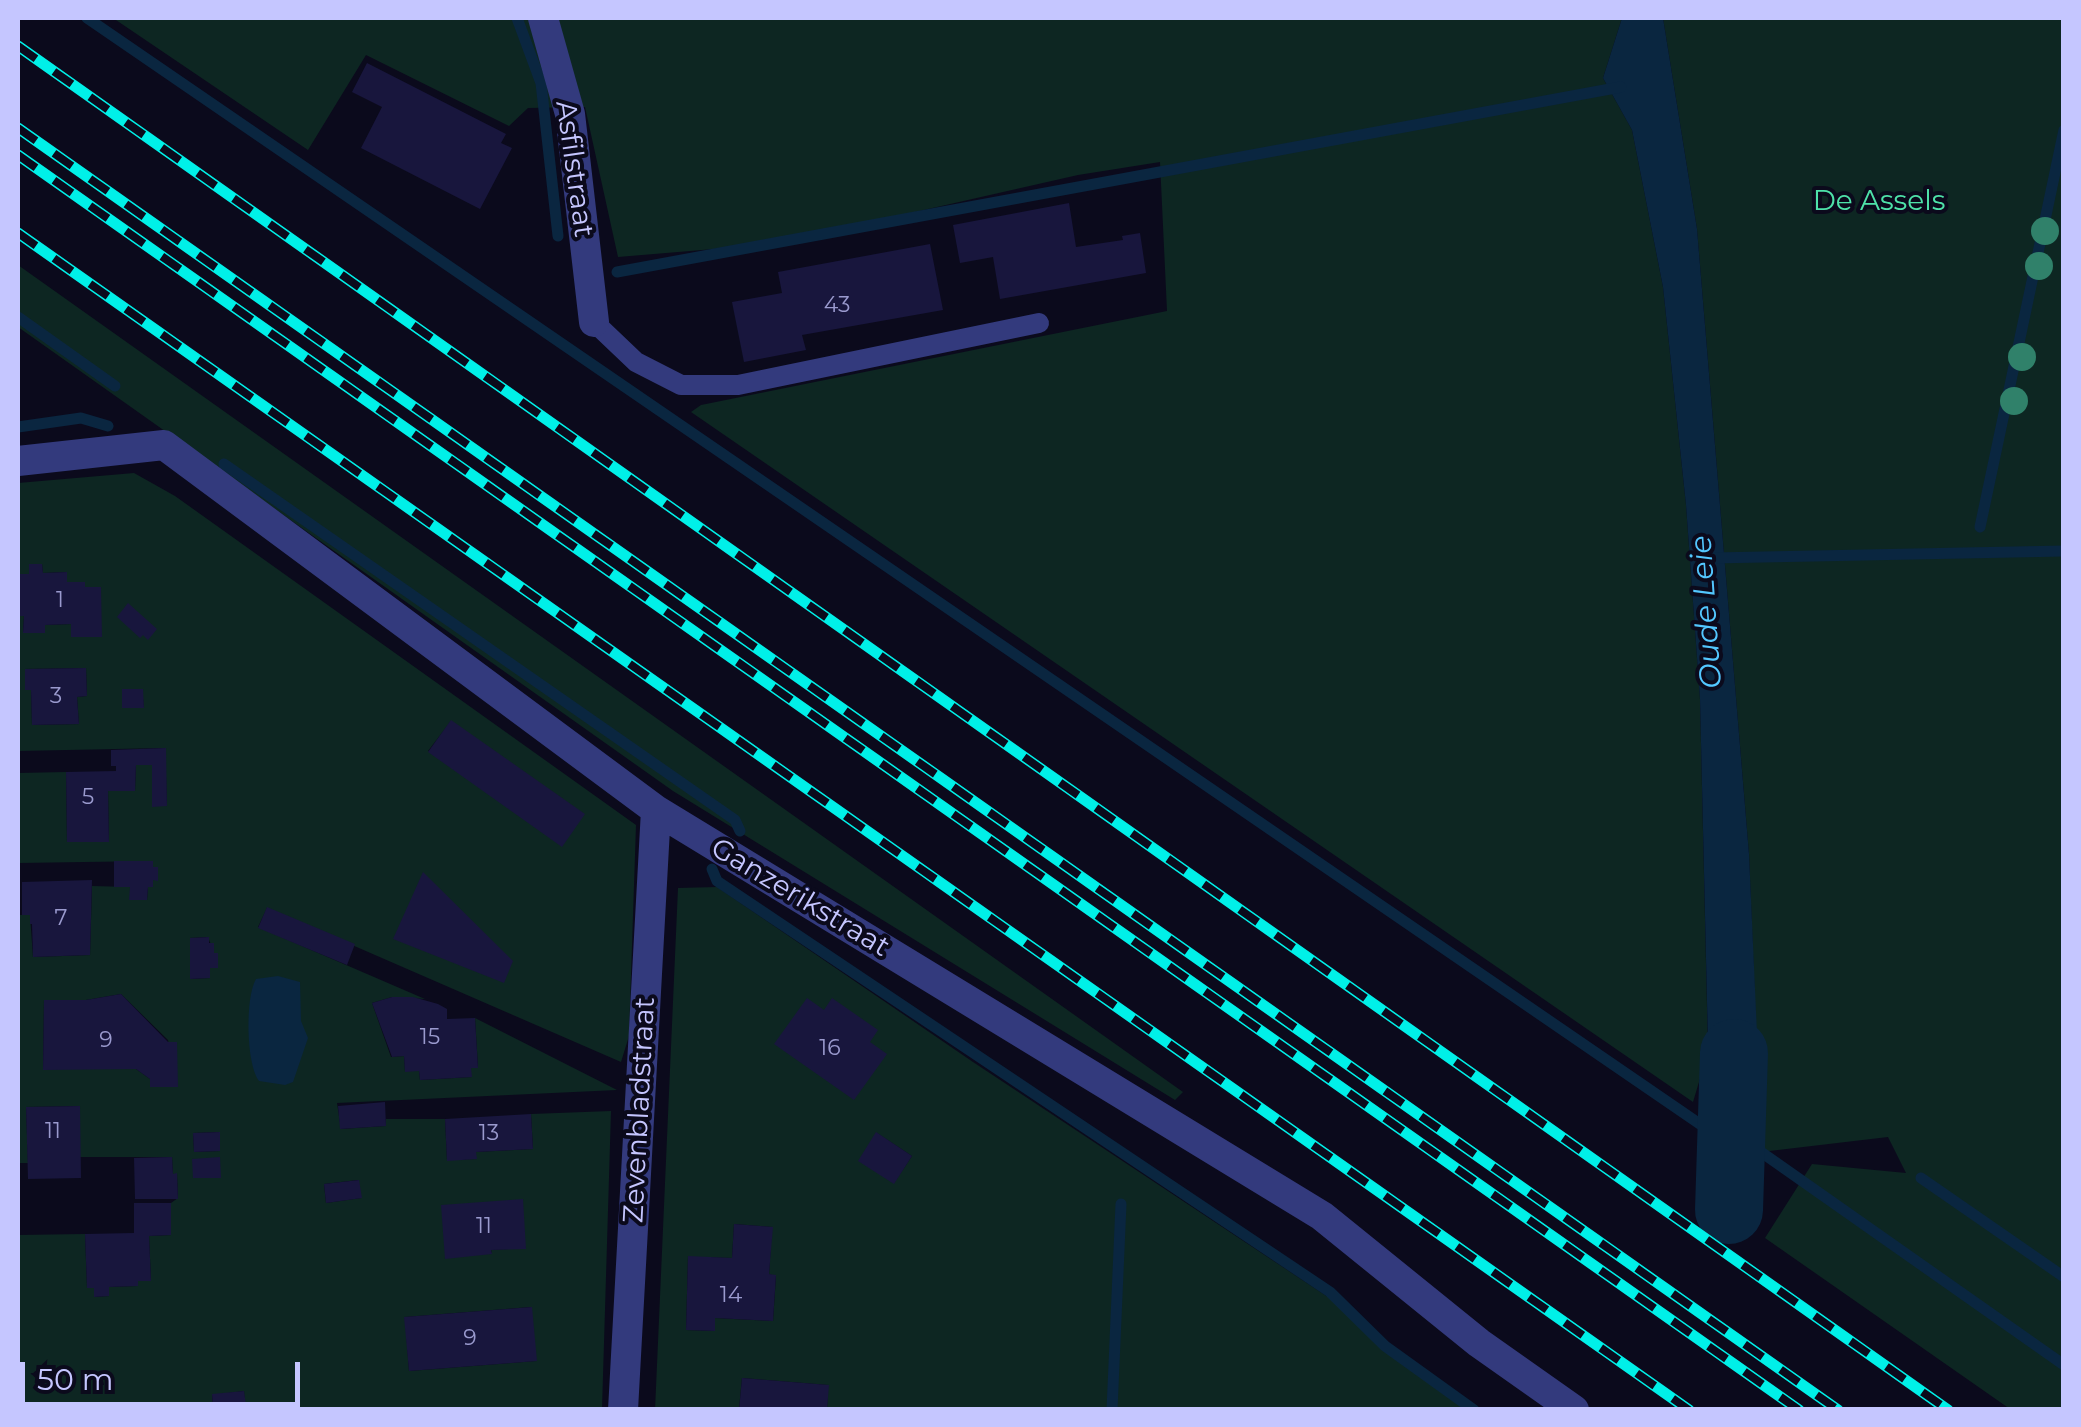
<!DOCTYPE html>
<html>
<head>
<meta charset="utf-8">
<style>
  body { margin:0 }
  #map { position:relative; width:2081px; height:1427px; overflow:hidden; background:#0b0a1c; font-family:Montserrat,sans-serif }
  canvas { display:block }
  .frame { position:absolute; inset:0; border:20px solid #c5c6ff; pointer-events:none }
  .scale { position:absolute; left:20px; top:1362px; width:280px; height:45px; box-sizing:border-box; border:5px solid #c5c6ff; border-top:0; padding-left:12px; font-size:30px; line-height:35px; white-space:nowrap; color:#c5c6ff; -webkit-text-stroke:8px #0b0a1c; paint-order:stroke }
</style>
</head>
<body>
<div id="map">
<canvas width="2081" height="1427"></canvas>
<div class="frame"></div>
<div class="scale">50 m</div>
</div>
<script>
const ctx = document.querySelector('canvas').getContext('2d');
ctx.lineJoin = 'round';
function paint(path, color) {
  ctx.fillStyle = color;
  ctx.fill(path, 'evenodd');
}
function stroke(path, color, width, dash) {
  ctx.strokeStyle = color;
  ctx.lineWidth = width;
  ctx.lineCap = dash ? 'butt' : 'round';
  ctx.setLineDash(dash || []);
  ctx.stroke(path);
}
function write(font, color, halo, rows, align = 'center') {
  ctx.font = font + ' Montserrat,sans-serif';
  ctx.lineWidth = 8;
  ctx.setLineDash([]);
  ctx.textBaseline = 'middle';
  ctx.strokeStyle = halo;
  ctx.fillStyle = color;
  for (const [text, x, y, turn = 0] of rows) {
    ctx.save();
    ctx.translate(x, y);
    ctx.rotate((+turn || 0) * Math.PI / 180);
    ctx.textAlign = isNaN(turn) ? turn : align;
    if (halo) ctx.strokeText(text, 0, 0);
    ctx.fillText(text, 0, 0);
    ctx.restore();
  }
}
const green = new Path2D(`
  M113 18H1622L1603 78 1632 130 1663 287 1686 505 1700 699 1708 1052 1693 1102 691 412 701 405 1167 311 1160 162 1078 175 774 244 618 257 585 107 528 108 509 126 366 55 308 150Z
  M1663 18H2063V1409H2010L1765 1238 1812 1164 1906 1173 1888 1137 1761 1152 1749 854 1697 229Z
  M18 265 1183 1092 1175 1100 673 791 18 327Z
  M134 473 175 496 636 825 629 1036 621 1062 267 908 258 927 425 999 392 997 372 1003 391 1057 404 1056 405 1071H419L420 1080 471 1077V1068L478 1067 475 1018 617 1090 337 1103 341 1129 385 1126 386 1119H445L447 1160 476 1159V1152L533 1149 531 1114 611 1111 602 1409H18V1235L85 1234 87 1287 94 1288V1297L109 1296V1287L137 1286 138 1281H151L149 1236 171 1235V1203L178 1198 177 1174H173L172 1157H80L79 1106 26 1107 28 1163H18V915H30L33 957 90 955 92 886 130 887V900H147L148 887H153V880H158V867H153L152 861 18 863V773L66 772 67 842 109 841 108 791H135L136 765H152L167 805 165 748 18 751V483ZM29 564H42L43 573 67 572V582H84L85 587H101V636L72 637 71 624 45 625 23 632 24 616 19 615 18 574H29ZM86 668 87 696 77 697 79 724 32 725 31 690H25V669ZM142 689 144 708H122V690ZM451 721 584 814 562 846 428 751ZM208 937 214 953H218V968H210V978L191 979 190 938ZM121 994 168 1040 177 1087H150V1079L136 1069H43L44 1001 86 1000ZM219 1132 220 1151 194 1152 193 1133ZM358 1180 361 1198 326 1203 324 1184ZM441 1205 526 1248 491 1250 492 1253ZM531 1307 536 1361 409 1371 405 1317ZM244 1391 245 1405 213 1408 212 1395Z
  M717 887 973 1062 1334 1301 1384 1347 1471 1409 827 1410 828 1385 742 1378 739 1409 655 1410 678 888ZM877 1133 912 1156 894 1183ZM734 1224 772 1227 769 1274 776 1276 773 1321 715 1318 714 1331 686 1330 688 1257 732 1258Z`);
const water = new Path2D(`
  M1622 18H1663L1697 229 1749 854 1763 1168 1710 1131 1700 699 1686 505 1663 287 1632 130 1603 78Z
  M278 976 300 982 301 1021 308 1038 293 1082 285 1085 259 1081C246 1065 245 997 256 979Z`);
const stream = new Path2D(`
  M87 18 1710 1131
  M517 18 541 83 558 236
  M617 272 1621 87
  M18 317 115 386
  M18 427 81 418 108 426
  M224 464 735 820 740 831
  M1980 527 2064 130
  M1713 558 2064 551
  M712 869 717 881 1330 1292 1385 1346 1474 1410
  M1761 1152 2064 1365
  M1921 1178 2064 1277
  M1112 1410 1121 1204`);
const river = new Path2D(`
  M1729 1210 1734 1053`);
const building = new Path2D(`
  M367 63 506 134 501 143 512 148 480 209 361 148 382 107 352 92Z
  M1069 203 1076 247 1123 240 1122 236 1140 233 1146 273 1000 299 993 257 960 263 953 225Z
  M930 244 943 310 802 335 806 350 744 362 732 302 782 293 778 272Z
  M29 564H42L43 573 67 572V582H85V587H101L102 637H71V624L45 625V633H23L24 616H19L18 574H29Z
  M128 603 157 629 148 640 143 635 140 638 117 617Z
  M86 668 87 696 77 697 79 724 32 725 31 690H25V669Z
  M122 689H143L144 708H122Z
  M451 720 585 814 562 847 428 752Z
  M166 748 167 806 152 807V765H136L135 791H108L109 842H67L66 772 116 771V766H111V750Z
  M114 861H153V867H158V881L153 880V887H148L147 900H129L130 887H114Z
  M423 872 513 961 504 983 393 939Z
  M92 880 90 955 33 957 32 924H30V915H22V882Z
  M267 907 355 944 347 965 258 928Z
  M209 937V943H214V953H218V968H210V978L190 979V938Z
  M121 994 168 1042H177L178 1087H150V1079L136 1069 43 1070 44 1000H86Z
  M392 997H413L438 1004 447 1009V1019L475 1018 478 1068H471L472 1077 420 1080 419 1071 405 1072 404 1056 392 1057 372 1003Z
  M807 998 824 1010 832 998 878 1030 870 1042 887 1054 854 1100 774 1044Z
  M385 1102 386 1126 340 1129 338 1106Z
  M80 1106 81 1178 28 1179 26 1107Z
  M531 1114 533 1149 476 1152 477 1159 447 1161 445 1119Z
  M220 1132V1151L194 1152 193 1133Z
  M876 1132 912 1156 894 1184 858 1161Z
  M172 1157 173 1174 177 1173 178 1199H135L134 1158Z
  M220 1157 221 1178H193L192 1159Z
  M359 1180 362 1198 326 1203 324 1184Z
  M523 1199 526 1249 491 1250 492 1254 445 1259 441 1205Z
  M134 1203H171V1235L149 1236 151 1281H138V1286L109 1287V1296L94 1297V1288H87L85 1234 134 1233Z
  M734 1224 773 1227 769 1274 776 1275 773 1321 715 1318V1331L686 1330 688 1256 732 1258Z
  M532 1307 537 1361 409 1371 404 1317Z
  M742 1378 829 1385 827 1410H739Z
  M244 1391 246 1405 213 1408 212 1394Z`);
const lane = new Path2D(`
  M594 322 636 362 681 385H738L1039 323`);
const street = new Path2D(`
  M543 18 570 114 594 322
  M18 461 164 445 656 810 1322 1216 1479 1343 1574 1410
  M623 1410 656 810`);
const rail = new Path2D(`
  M18 46 1948 1410
  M18 128 1838 1410
  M18 155 1799 1410
  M18 233 1689 1410`);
const trees = [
  [2045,231],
  [2039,266],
  [2022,357],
  [2014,401]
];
const numberNames = [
  ["43",837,306],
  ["1",60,601],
  ["3",56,697],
  ["5",88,798],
  ["7",61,919],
  ["15",430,1038],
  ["9",106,1041],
  ["16",830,1049],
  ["11",53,1132],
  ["13",489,1134],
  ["11",484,1227],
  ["14",731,1296],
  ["9",470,1339]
];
const streetNames = [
  ["Asfilstraat",574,169,82],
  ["Ganzerikstraat",800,898,31],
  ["Zevenbladstraat",640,1110,-87]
];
const parkNames = [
  ["De Assels",1879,202]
];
const waterNames = [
  ["Oude Leie",1707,612,-94]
];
paint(green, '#0d2622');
paint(water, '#0a2640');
stroke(stream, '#0a2640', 11);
stroke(river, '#0a2640', 68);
paint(building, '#18163d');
stroke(lane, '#333a7d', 20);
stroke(street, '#333a7d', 30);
stroke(rail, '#00f0e8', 11);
stroke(rail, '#0b0a1c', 8, [22]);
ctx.fillStyle = '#30816a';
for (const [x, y] of trees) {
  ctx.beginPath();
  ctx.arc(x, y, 14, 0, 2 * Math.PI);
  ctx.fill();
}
write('22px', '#9a9ace', null, numberNames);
write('28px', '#c5c6ff', '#0b0a1c', streetNames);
write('28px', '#4ee2a9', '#0b0a1c', parkNames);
write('italic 30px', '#53c7ff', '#0b0a1c', waterNames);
</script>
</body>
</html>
